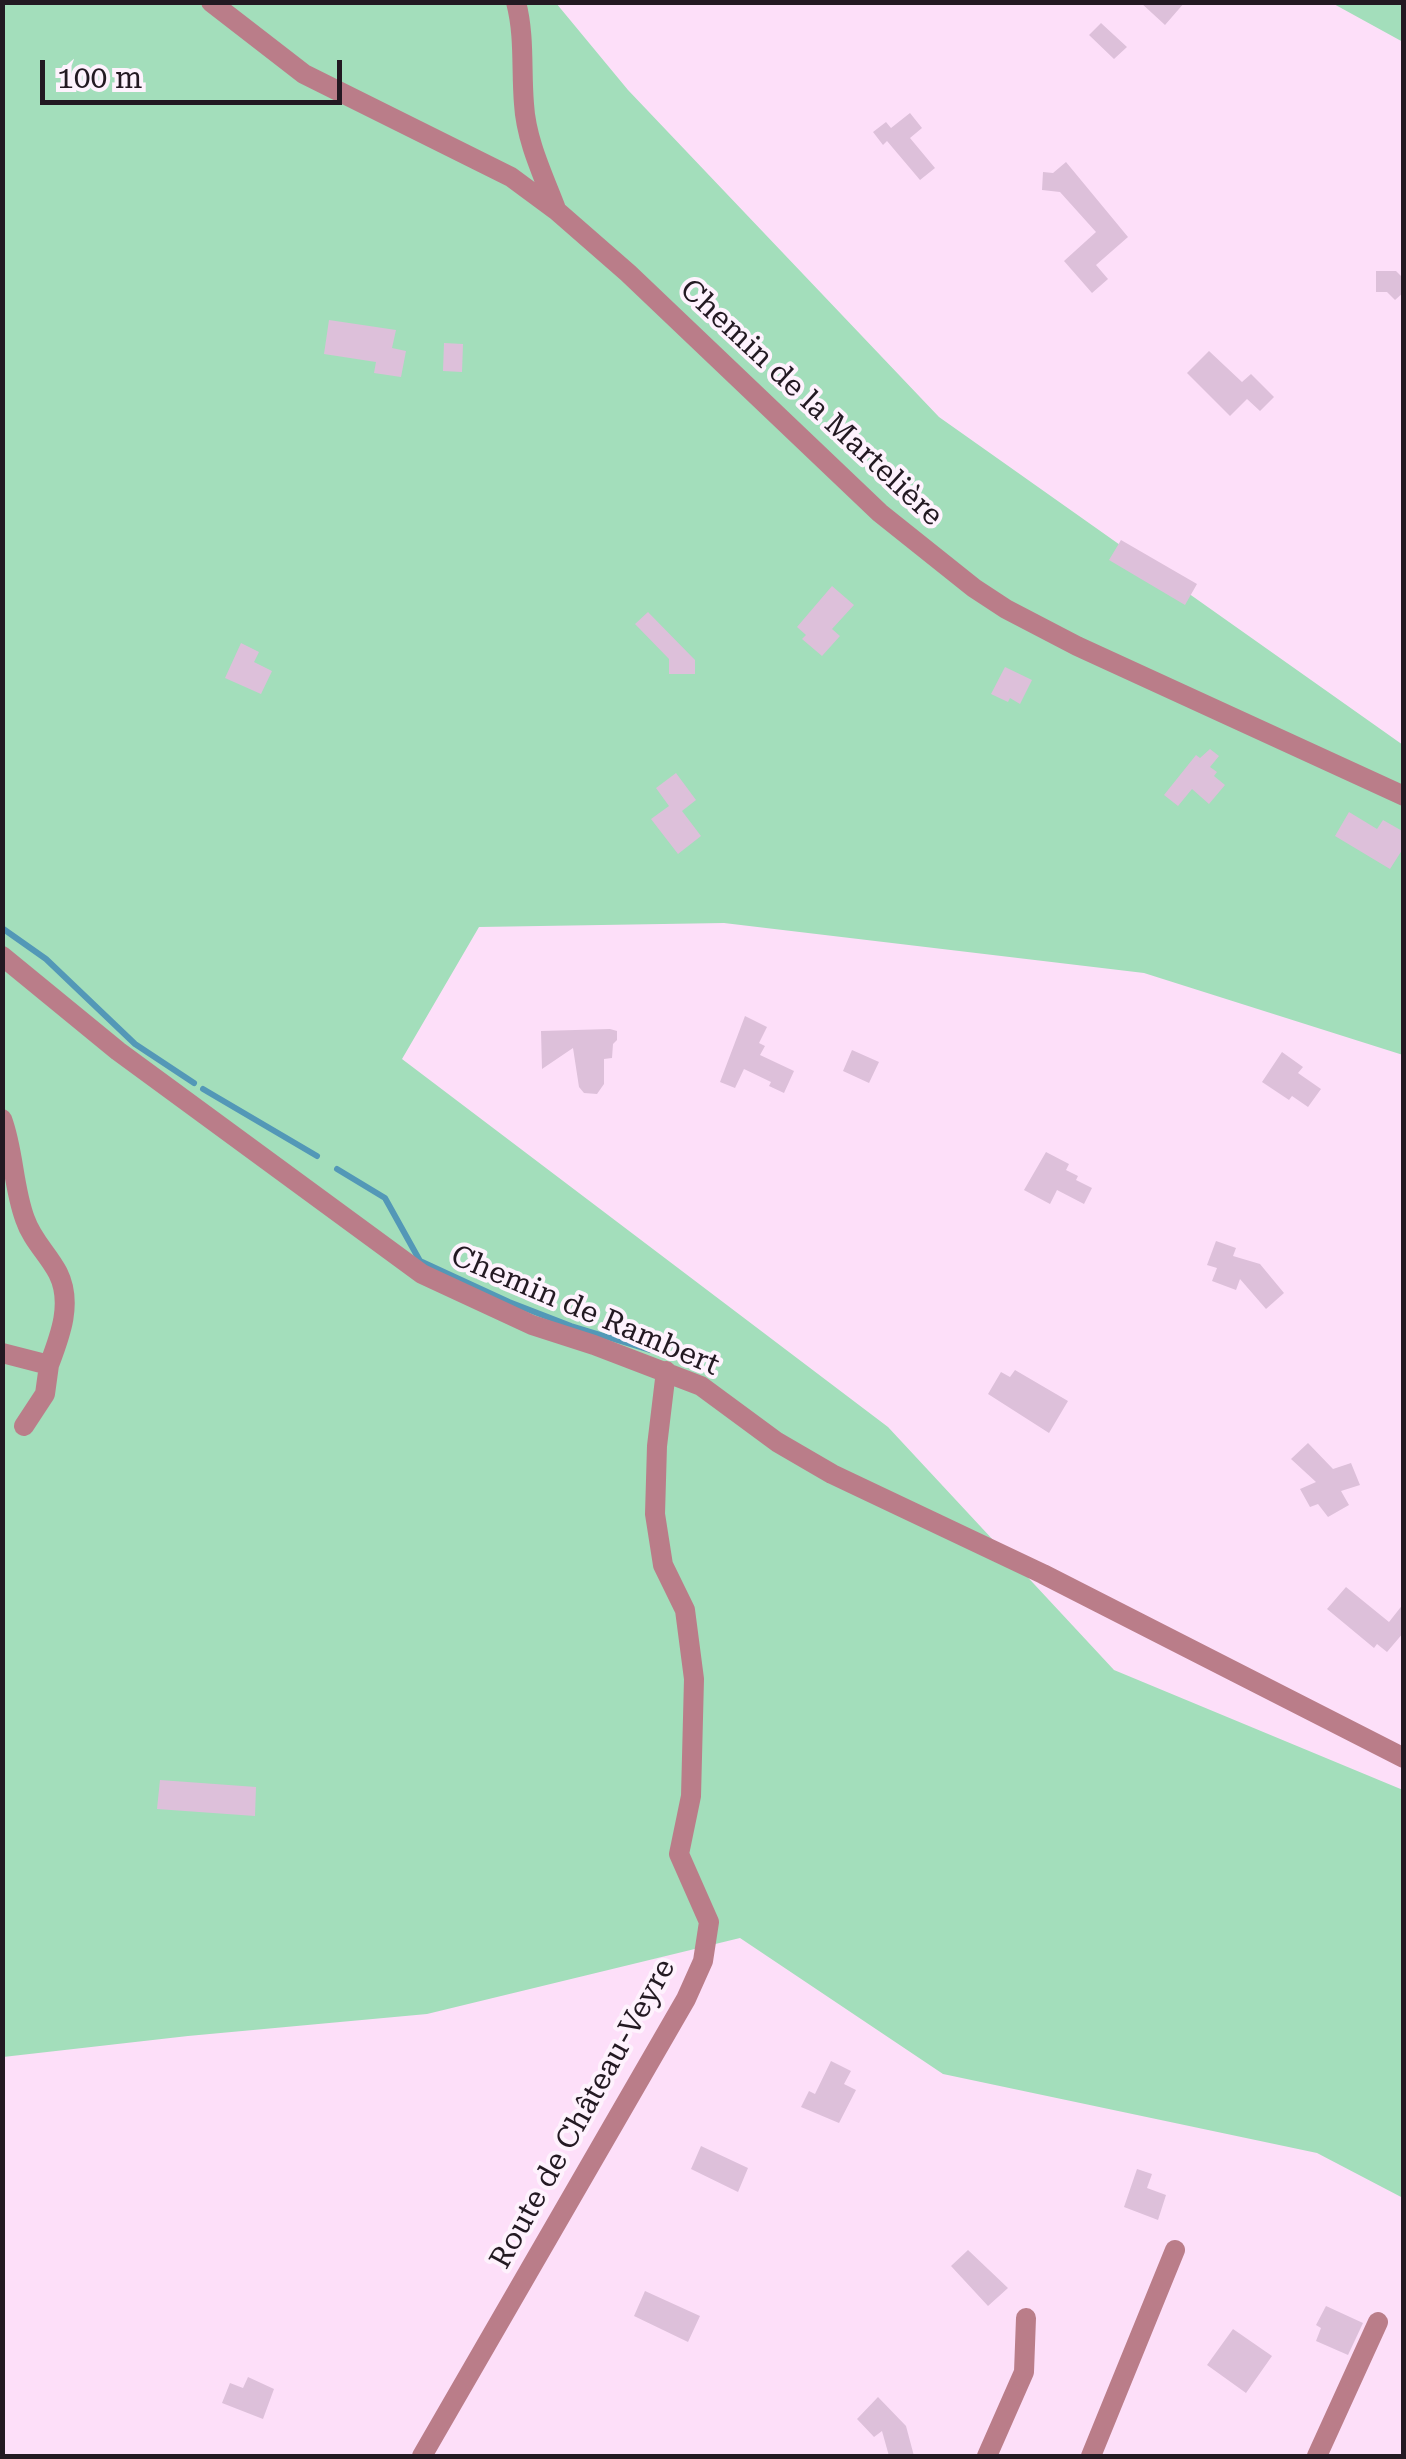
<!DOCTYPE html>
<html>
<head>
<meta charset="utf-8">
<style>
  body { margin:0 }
  #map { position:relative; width:1406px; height:2459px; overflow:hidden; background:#fddff9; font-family:"Roboto Serif",serif }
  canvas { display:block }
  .frame { position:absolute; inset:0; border:5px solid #231922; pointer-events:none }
  .scale { position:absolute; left:40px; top:60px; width:302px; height:45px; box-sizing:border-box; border:5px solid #231922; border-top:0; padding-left:12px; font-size:30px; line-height:35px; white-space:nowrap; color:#231922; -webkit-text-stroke:8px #fef2fd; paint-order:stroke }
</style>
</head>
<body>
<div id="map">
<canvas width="1406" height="2459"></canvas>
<div class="frame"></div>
<div class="scale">100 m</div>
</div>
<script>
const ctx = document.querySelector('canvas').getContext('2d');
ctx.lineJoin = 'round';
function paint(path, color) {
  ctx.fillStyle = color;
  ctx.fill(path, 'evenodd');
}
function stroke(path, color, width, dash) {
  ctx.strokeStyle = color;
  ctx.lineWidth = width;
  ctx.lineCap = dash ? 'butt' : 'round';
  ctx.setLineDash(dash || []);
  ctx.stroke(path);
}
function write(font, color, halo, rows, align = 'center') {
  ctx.font = font + ' "Roboto Serif",serif';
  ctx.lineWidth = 8;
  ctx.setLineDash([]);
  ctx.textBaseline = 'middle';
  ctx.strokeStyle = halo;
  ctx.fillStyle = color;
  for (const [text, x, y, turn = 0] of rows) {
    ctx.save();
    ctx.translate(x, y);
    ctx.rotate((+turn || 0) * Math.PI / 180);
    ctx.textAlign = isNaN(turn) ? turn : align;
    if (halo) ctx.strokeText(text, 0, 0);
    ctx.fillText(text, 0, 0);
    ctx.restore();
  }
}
const green = new Path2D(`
  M2 3H556L628 90 939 417 1403 745V1055L1144 973 724 923 479 927 402 1059 888 1427 1114 1670 1403 1790V2198L1317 2153 943 2074 740 1938 427 2014 188 2036 3 2057Z
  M1332 3H1403V42Z`);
const stream = new Path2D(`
  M2 928 46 959 135 1044 194 1083
  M203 1089 317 1156
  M337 1169 385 1198 420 1261 509 1302 571 1326 650 1350`);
const building = new Path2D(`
  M1140 2H1185L1165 25Z
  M1101 23 1127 47 1114 59 1089 35Z
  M910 113 922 128 910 138 935 168 920 180 887 141 883 145 873 132 886 122 891 128Z
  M1066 162 1128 237 1096 265 1108 279 1092 293 1064 261 1096 232 1060 192 1042 190 1043 172 1053 173Z
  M1376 271H1396L1404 279V292L1395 300 1387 292H1376Z
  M329 320 396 330 392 348 406 351 401 377 374 373 376 362 324 354Z
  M444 343 463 344 462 372 443 371Z
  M1209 351 1242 382 1251 374 1274 397 1260 411 1247 399 1230 416 1187 373Z
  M1121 540 1197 584 1185 605 1109 560Z
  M832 586 854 605 832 629 840 636 822 656 802 639 806 635 797 627Z
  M648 612 695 660V674H669V659L635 624Z
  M241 643 259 652 254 662 272 671 261 694 225 678Z
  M1005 667 1032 680 1020 704 1010 698 1008 702 991 694Z
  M1210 749 1219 756 1210 767 1217 772 1214 776 1225 785 1209 804 1192 789 1178 806 1164 795 1196 755 1200 758Z
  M676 773 696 800 682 811 701 836 678 854 651 819 669 806 656 788Z
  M1349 812 1377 829 1383 820 1404 832V847L1390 869 1335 836Z
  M745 1016 767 1027 759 1043 765 1046 760 1055 794 1071 784 1093 769 1086 771 1082 744 1069 735 1088 720 1082Z
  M610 1029 617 1031V1040L613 1044 612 1058 604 1059V1084L597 1094 584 1093 579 1087 573 1048 542 1069 541 1031Z
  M852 1050 879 1062 869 1083 843 1071Z
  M1282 1052 1303 1067 1298 1073 1321 1089 1308 1107 1292 1096 1289 1100 1262 1082Z
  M1046 1152 1069 1164 1066 1170 1078 1176 1076 1180 1092 1188 1084 1204 1057 1190 1050 1204 1024 1190Z
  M1216 1241 1236 1248 1233 1256 1260 1264 1284 1293 1266 1309 1240 1279 1236 1290 1212 1281 1217 1268 1207 1265Z
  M1015 1370 1068 1401 1049 1433 988 1394 1001 1372 1010 1377Z
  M1308 1443 1333 1469 1351 1463 1360 1485 1341 1491 1349 1505 1328 1517 1318 1504 1310 1507 1300 1489 1316 1482 1291 1459Z
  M1346 1587 1389 1622 1404 1603V1632L1387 1652 1377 1644 1374 1648 1327 1609Z
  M160 1780 256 1787 255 1816 157 1809Z
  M831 2061 851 2071 844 2084 856 2090 839 2123 801 2107 809 2091 815 2094Z
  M701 2146 748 2168 738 2192 691 2169Z
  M1137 2169 1152 2174 1147 2188 1166 2195 1158 2220 1124 2207Z
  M968 2250 1008 2288 988 2306 951 2266Z
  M645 2291 700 2316 688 2342 634 2316Z
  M1326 2306 1363 2323 1348 2355 1316 2341 1321 2328 1316 2325Z
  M1233 2329 1272 2356 1246 2393 1207 2365Z
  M248 2377 274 2389 263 2419 222 2403 230 2383 243 2388Z
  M878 2397 906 2426 914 2456H889L882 2431 874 2437 857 2419Z`);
const minor = new Path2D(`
  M211 2 304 74 511 177 557 211 628 273 880 513 974 588 1006 609 1077 646 1404 796
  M516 2C525 37 521 69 524 104 526 140 543 175 556 209
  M2 956 118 1051 422 1274 532 1325 594 1345 701 1386 777 1442 832 1474 1043 1574 1404 1758
  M2 1119C14 1151 13 1187 25 1219 32 1240 48 1254 58 1273 73 1303 60 1336 49 1365L2 1353
  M24 1426 45 1394 49 1365
  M422 2456 686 1999 703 1961 709 1922 679 1854 691 1796 694 1679 685 1610 663 1565 655 1514 657 1446 666 1371
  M987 2456 1024 2372 1026 2318
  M1091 2456 1175 2250
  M1317 2456 1378 2322`);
const streetNames = [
  ["Chemin de la Martelière",811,403,43],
  ["Chemin de Rambert",585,1311,23],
  ["Route de Château-Veyre",583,2114,-61]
];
paint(green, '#a3debb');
stroke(stream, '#5398b7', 6);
paint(building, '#ddc0da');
stroke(minor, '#ba7d89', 20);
write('30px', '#231922', '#fef2fd', streetNames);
</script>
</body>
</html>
